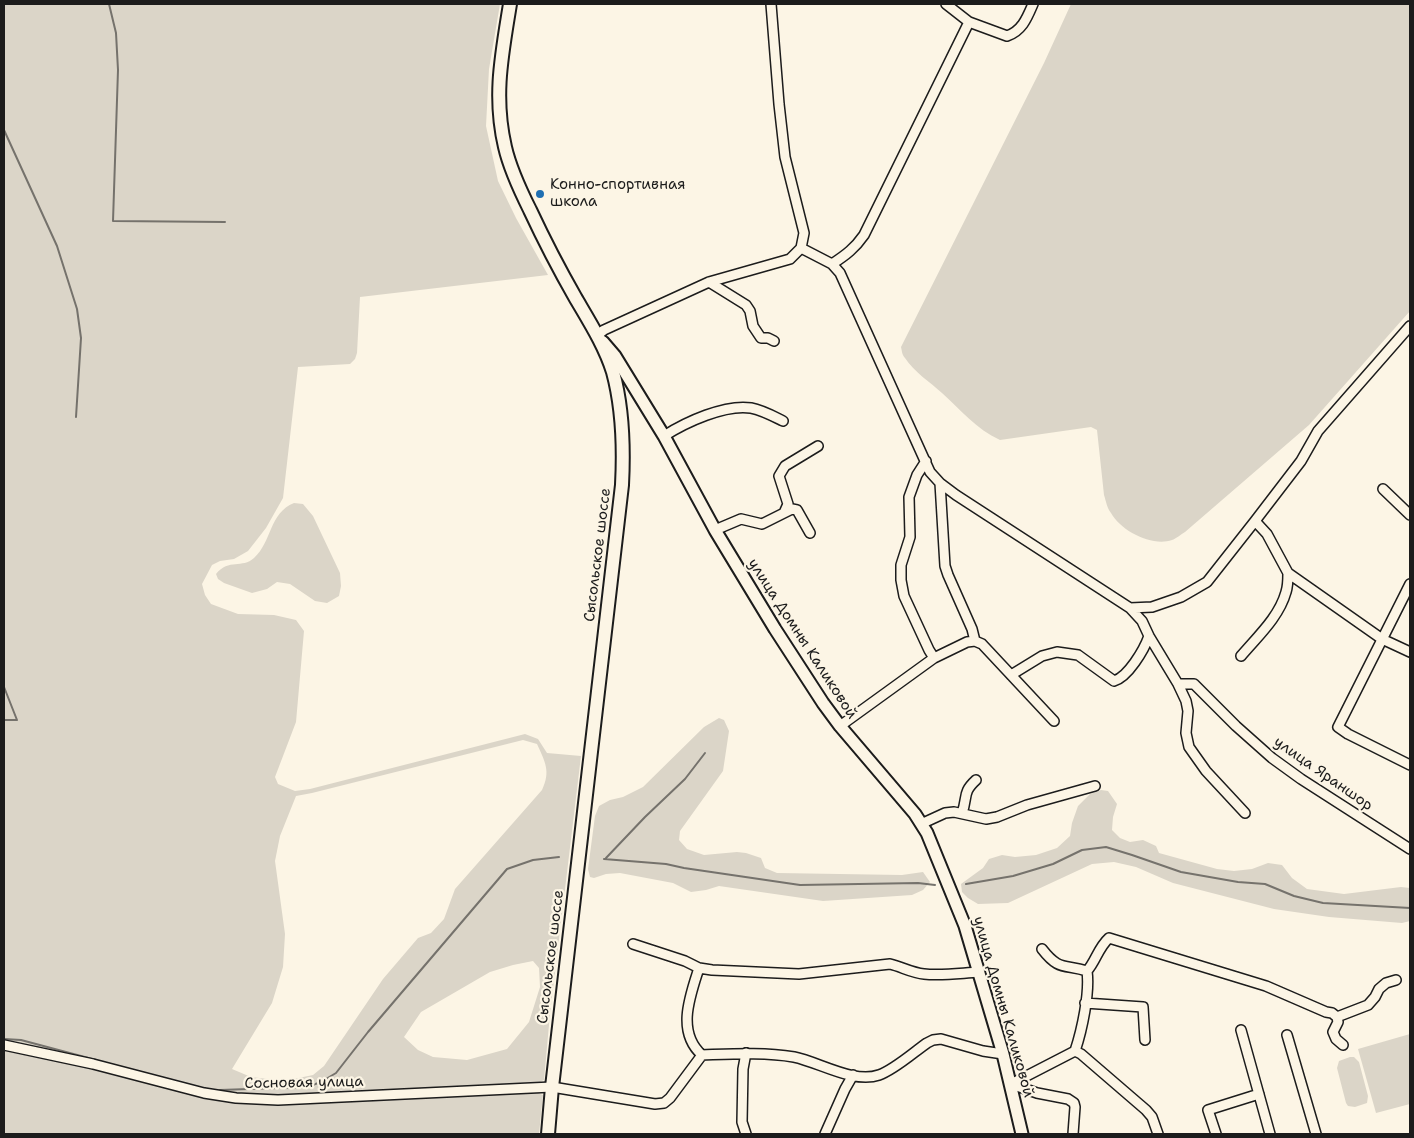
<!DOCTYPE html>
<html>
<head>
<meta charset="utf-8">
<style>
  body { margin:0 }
  #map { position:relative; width:1414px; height:1138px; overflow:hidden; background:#fcf5e5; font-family:"Shantell Sans",sans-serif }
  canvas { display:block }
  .frame { position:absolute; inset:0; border:5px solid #1c1c1c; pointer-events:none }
</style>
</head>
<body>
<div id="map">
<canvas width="1414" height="1138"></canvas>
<div class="frame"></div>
</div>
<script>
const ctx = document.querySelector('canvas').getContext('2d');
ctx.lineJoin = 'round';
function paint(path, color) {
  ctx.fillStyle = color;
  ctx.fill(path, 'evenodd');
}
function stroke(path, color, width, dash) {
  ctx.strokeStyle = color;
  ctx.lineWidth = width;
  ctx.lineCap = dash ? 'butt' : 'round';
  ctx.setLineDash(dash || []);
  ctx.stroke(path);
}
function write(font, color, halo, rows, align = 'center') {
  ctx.font = font + ' "Shantell Sans",sans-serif';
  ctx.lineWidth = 4.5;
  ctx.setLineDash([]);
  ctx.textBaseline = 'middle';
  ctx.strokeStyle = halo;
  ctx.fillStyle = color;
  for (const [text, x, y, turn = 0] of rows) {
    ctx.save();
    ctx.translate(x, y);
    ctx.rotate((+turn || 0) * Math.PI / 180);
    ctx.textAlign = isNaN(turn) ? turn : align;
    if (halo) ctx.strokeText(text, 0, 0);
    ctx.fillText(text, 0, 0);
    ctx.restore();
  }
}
const green = new Path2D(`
  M4 4H500L489 69 486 126 498 181 516 218 548 275 360 297 357 353 355 359 350 364 298 367 283 498 266 528 248 551 234 559 220 561 212 565 202 584 205 595 211 604 238 614 274 615 296 620 304 631 296 722 275 777 278 784 295 791 310 789 525 734 538 739 547 753 581 756 550 1014 544 1080 536 1084 278 1096 236 1094 205 1090 94 1060 4 1041ZM523 740 537 744C545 762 551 771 542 790L455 889 444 919 431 933 418 938 383 979 324 1066 313 1075 284 1081 251 1077 232 1069 272 1003 283 967 285 934 275 861 280 836 296 796 312 793ZM533 961 539 968 540 987 529 1022 507 1049 467 1060 433 1057 418 1050 404 1037 421 1012 490 972 513 965Z
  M1071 4H1410V311L1309 425 1185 532C1181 534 1176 539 1172 540 1152 547 1121 531 1111 513 1107 508 1106 501 1104 495L1097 430 1091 427 1000 440C976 429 961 410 942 393 930 382 914 372 905 358 902 355 902 351 901 347L1044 63Z
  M294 503 303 504 313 516 340 573 341 586 339 596 327 603 315 601 290 584 277 582 267 589 252 593 224 583 218 579 216 574C229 558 242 569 254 558 272 542 269 513 294 503Z
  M719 718 724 720 729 731 723 771 680 831 679 840 687 849 704 855 737 852 746 853 761 858 765 868 777 873 902 875 923 872 930 882 923 890 912 895 823 901 719 886 706 890 691 892 673 883 620 873 606 874 594 878 590 877 588 869 595 816 599 806 610 800 623 797 643 787 704 727Z
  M1101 790 1108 791 1117 804 1113 817 1112 830 1120 838 1130 842 1143 840 1156 846 1159 853 1217 869 1234 871 1252 869 1268 863 1282 865 1292 878 1307 889 1344 894 1401 887 1410 888V921L1402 923 1329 917 1274 909 1173 883 1136 867 1114 862 1092 864 1008 903 978 904 968 898 962 892 961 884 983 868 989 859 1002 855 1015 857 1036 855 1057 848 1070 836 1072 823 1078 806 1090 794Z
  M1410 1034V1104L1376 1113 1358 1049Z
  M4 1049 92 1067 203 1097 536 1092 543 1095 539 1134H4Z
  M1350 1057H1354L1359 1062 1368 1096 1367 1103 1355 1107 1348 1106 1346 1103 1337 1068 1339 1061Z`);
const stream = new Path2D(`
  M109 4 116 33 118 70 113 221 225 222
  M4 130 57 246 77 309 81 338 76 417
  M4 687 17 720H4
  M606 858 645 817 685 779 705 753
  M604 859 666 864 684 868 800 885 918 883 935 885
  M966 884 1013 876 1053 864 1082 850 1106 847 1132 855 1181 872 1238 882 1265 884 1294 896 1323 903 1410 908
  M4 1039 21 1040 96 1060
  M220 1090 307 1087 321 1082 336 1073 368 1032 507 869 533 860 559 857`);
const minor = new Path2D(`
  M946 4 969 22 1007 36C1022 31 1027 18 1033 4
  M801 248 832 264 840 273 930 472 940 483 956 495 1130 608 1142 621 1149 636 1178 684 1186 701 1188 711 1186 733 1189 747 1206 771 1245 813
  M832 264C846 255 855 248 864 235L969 22
  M709 282 746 305 750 311 753 326 761 338H768L774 341
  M597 335 604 330 709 282 790 259 801 248 804 233 785 157 779 104 771 4
  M664 436C686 422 725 404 751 408 762 410 773 416 783 421
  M926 461 917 475 909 497 910 537 901 565V580L904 596 929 650 934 658
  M940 483 945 566 948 575 972 629 975 641
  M1383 489 1410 515
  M784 513 792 509 797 510 810 533
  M1255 521 1267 534 1288 573 1382 639 1410 652
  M715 530 741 519 762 524 784 513 788 504 779 476 785 466 818 446
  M1410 584 1338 727 1348 734 1410 765
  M1130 608 1152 607 1181 597 1207 582 1255 521 1301 461 1318 431 1410 326
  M1241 656C1258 636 1279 617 1286 592 1288 586 1288 579 1288 573
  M1011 675 1042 656 1057 652 1078 655 1114 681C1128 677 1144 650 1149 636
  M1178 684H1194L1236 726 1272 758 1301 779 1410 849
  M840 726 934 658 967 642 975 641 982 644 1054 721
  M962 813C968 796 962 793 976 780
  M921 824 945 813 954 812 986 819 997 817 1027 805 1095 786
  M633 944 685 961 699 968 712 970 799 974 890 964C902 967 912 973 924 974 942 976 961 973 979 972
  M1042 949C1059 971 1064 964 1087 971
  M699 968C690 996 676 1032 702 1055
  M1085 1003 1143 1007 1145 1040
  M1337 1017 1368 1005 1375 997 1379 989 1386 983 1396 980
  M1337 1017 1338 1022 1333 1032 1336 1039 1343 1045
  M1241 1030 1270 1134
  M1287 1035 1316 1134
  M4 1045 93 1064 204 1093 236 1098 278 1100 552 1087 655 1104 664 1103 670 1098 702 1055C732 1054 764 1052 794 1057 819 1062 854 1084 879 1075 894 1070 914 1052 927 1043L933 1040 941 1039 983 1051 1003 1054
  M1075 1051C1082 1030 1090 993 1087 971 1096 961 1098 948 1109 938L1266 986 1326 1012 1332 1013 1337 1017
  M1075 1051 1081 1054 1146 1110 1152 1117 1158 1134
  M746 1053 743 1069 742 1122 746 1134
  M1011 1084 1037 1093 1068 1099 1074 1103 1075 1107 1073 1134
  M1011 1084 1075 1051
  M825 1134 845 1089 853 1075
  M1216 1134 1208 1110 1259 1094`);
const major = new Path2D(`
  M603 342 615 356 664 436 715 530 775 629 823 703 840 726 915 814 927 833 965 926 1003 1054 1022 1134`);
const highway = new Path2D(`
  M510 4C502 54 493 96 505 147 510 169 520 190 530 210 544 240 559 269 575 297 589 321 605 346 613 372 623 409 624 447 622 485L552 1087 548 1134`);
const markers = [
  [540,194,5,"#1f6fb2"]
];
const poiNames = [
  ["Конно-спортивная",550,185],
  ["школа",550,202]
];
const streetNames = [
  ["Сысольское шоссе",598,555,-83],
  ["улица Домны Каликовой",802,639,57],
  ["улица Яраншор",1323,774,35],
  ["Сысольское шоссе",551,957,-83],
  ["улица Домны Каликовой",1003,1007,74],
  ["Сосновая улица",304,1083,-1]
];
paint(green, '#dbd5c8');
stroke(stream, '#75726c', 2);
stroke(minor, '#1c1c1c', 12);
stroke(major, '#1c1c1c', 15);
stroke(highway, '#1c1c1c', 16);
stroke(minor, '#fcf5e5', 9);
stroke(major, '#fcf5e5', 11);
stroke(highway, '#fcf5e5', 12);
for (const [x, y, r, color] of markers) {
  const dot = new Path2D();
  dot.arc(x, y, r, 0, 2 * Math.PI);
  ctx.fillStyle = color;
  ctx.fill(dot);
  stroke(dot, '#fcf5e5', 2);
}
write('15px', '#1c1c1c', '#fcf5e5', poiNames, 'left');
write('15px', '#1c1c1c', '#fcf5e5', streetNames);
</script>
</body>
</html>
